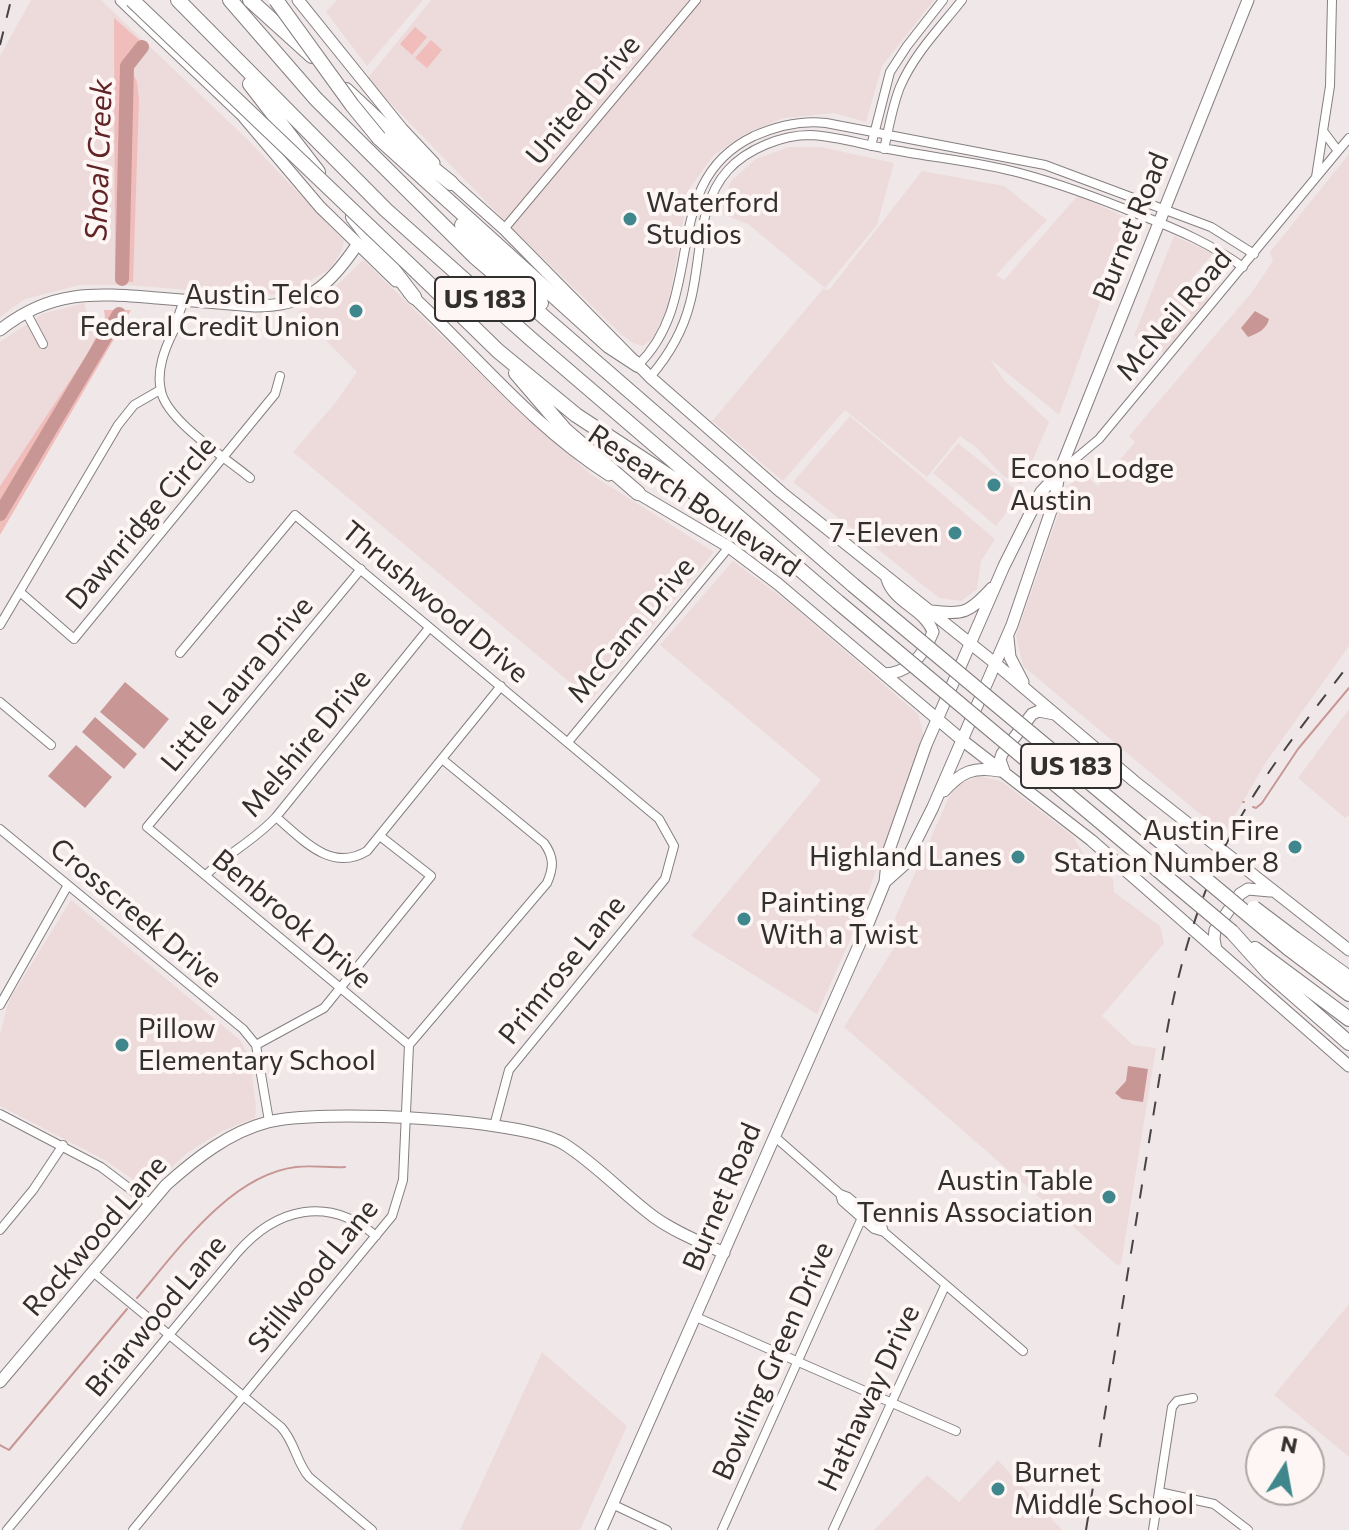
<!DOCTYPE html>
<html>
<head>
<meta charset="utf-8">
<style>
  body { margin:0 }
  #map { position:relative; width:1349px; height:1530px; overflow:hidden; background:#f0e8e8; font-family:Commissioner,sans-serif }
  canvas { display:block }
  .north { position:absolute; left:1245px; top:1426px; width:80px; height:80px; box-sizing:border-box; background:#fdf6f5; border:2px solid #aca6a6; border-radius:50%; rotate:11deg; font-size:22px; font-weight:700; line-height:32px; text-align:center; color:#322f2f }
  .north::after { content:''; display:block; margin:auto; width:28px; height:36px; background:#3f878c; clip-path:polygon(50% 0,100% 100%,50% 72%,0 100%) }
</style>
</head>
<body>
<div id="map">
<canvas width="1349" height="1530"></canvas>
<div class="north">N</div>
</div>
<script>
const ctx = document.querySelector('canvas').getContext('2d');
ctx.lineJoin = 'round';
function paint(path, color) {
  ctx.fillStyle = color;
  ctx.fill(path, 'evenodd');
}
function stroke(path, color, width, dash) {
  ctx.strokeStyle = color;
  ctx.lineWidth = width;
  ctx.lineCap = dash ? 'butt' : 'round';
  ctx.setLineDash(dash || []);
  ctx.stroke(path);
}
function write(font, color, halo, rows, align = 'center') {
  ctx.font = font + ' Commissioner,sans-serif';
  ctx.lineWidth = 8;
  ctx.setLineDash([]);
  ctx.textBaseline = 'middle';
  ctx.strokeStyle = halo;
  ctx.fillStyle = color;
  for (const [text, x, y, turn = 0] of rows) {
    ctx.save();
    ctx.translate(x, y);
    ctx.rotate((+turn || 0) * Math.PI / 180);
    ctx.textAlign = isNaN(turn) ? turn : align;
    if (halo) ctx.strokeText(text, 0, 0);
    ctx.fillText(text, 0, 0);
    ctx.restore();
  }
}
const built = new Path2D(`
  M31 0H101L249 141 344 241 342 250 331 268 288 294 254 295 126 285H80L25 299 0 317V56Z
  M337 0H423L367 66 326 12Z
  M431 0H934L882 66 866 122 834 113 784 118 745 134 714 155 689 189 668 307 653 338 643 346 633 343 622 335 502 218 367 79Z
  M789 147H821L894 163 877 225 825 288 748 224 717 212 732 180 756 159Z
  M1349 154V646L1266 762 1224 834 1023 666 1016 636 1068 486 1084 475 1098 486 1135 442 1129 436 1252 292 1273 261 1270 252Z
  M922 171 1004 186 1047 220 996 275 1004 280 1078 195 1135 222 1113 267 1059 415 990 359 1004 380 1049 422 1022 485 1003 476 977 448 960 436 927 477 845 410 783 481 712 421 823 289 829 290Z
  M1174 236 1213 253 1189 282 1210 299 1165 354 1134 336Z
  M363 260 516 408 592 475 714 552 591 700 293 452 336 402 357 372 298 312 323 299Z
  M84 303 95 337 88 353 0 486V342L42 314Z
  M850 416 995 539 981 561 977 589 961 601 939 598 793 482Z
  M958 443 1021 494 996 526 933 473Z
  M733 561 788 602 918 714 924 737 857 924 817 1014 691 936 821 780 660 645Z
  M1349 709V815L1345 818 1298 778Z
  M978 776 1001 781 1073 836 1083 853 1113 879 1114 892 1160 926 1164 943 1102 1016 1133 1045 1156 1048 1121 1264 1117 1265 844 1027 901 937 895 918 949 797 958 785Z
  M71 900 240 1040 250 1058 256 1107 255 1118 222 1131 187 1153 148 1190 105 1160 0 1106V1034L6 1010 11 997Z
  M1349 1304V1457L1274 1395Z
  M542 1352 627 1426 580 1530H460Z
  M998 1460 1062 1530H874L927 1475 959 1502Z`);
const green = new Path2D(`
  M114 18 147 47 134 62 131 69 137 82 139 100 133 282 115 281Z
  M415 27 427 37 412 55 400 44Z
  M431 40 442 50 427 68 415 58Z
  M104 310H131L0 535V486L88 353 105 317Z`);
const water = new Path2D(`
  M1255 311 1269 319C1267 329 1257 334 1248 337L1241 328Z
  M125 682 169 719 144 749 100 712Z
  M95 717 137 754 124 769 82 732Z
  M76 745 112 777 85 808 48 776Z
  M1128 1066 1148 1069 1143 1102 1122 1099 1115 1093 1126 1081Z`);
const stream = new Path2D(`
  M1243 802H1244
  M1253 807 1256 808 1262 803 1298 749 1349 688
  M137 1298C177 1251 230 1175 296 1167 312 1165 329 1168 345 1167
  M0 1445 9 1450 127 1309`);
const river = new Path2D(`
  M122 279 127 66 142 47
  M0 514 119 314`);
const street = new Path2D(`
  M871 146 890 72 907 46 943 0
  M884 149C889 128 892 107 900 87 914 54 940 28 962 0
  M1338 151 1349 138
  M1316 177 1323 132
  M504 229 696 0
  M185 301C178 310 179 320 174 330 165 348 156 370 161 391 167 421 226 458 250 478
  M26 312 43 344
  M638 365C709 296 657 182 754 136 777 126 801 120 826 123L1045 165 1211 227 1254 254
  M650 377C669 355 683 331 690 303 702 260 696 205 728 170 747 149 782 135 810 135 838 136 867 146 894 150 936 158 979 162 1020 173 1061 184 1101 199 1140 215 1177 229 1211 244 1243 267
  M1062 470 1099 439 1338 151 1323 131 1330 86 1332 0
  M361 569 147 827 409 1045
  M20 592 74 639 275 394 280 376
  M0 625 118 425 134 405 160 390
  M180 653 295 515 659 819 674 846 665 879 509 1070 494 1126
  M0 702 51 745
  M568 742 729 547
  M276 817C302 839 331 873 367 851L501 686
  M0 829 243 1029 256 1045 269 1121
  M206 875C228 853 255 840 276 817L429 628
  M0 1005 68 885
  M256 1045 324 1008 431 876 380 836
  M0 1114 101 1167 150 1204
  M774 1136 840 1194 848 1197 882 1225 884 1232
  M840 1194 842 1201 874 1229 884 1232 1023 1351
  M0 1230 33 1190 63 1145
  M94 1273 281 1427C295 1442 296 1462 309 1477L372 1530
  M696 1317 956 1431
  M1159 1492 1214 1504 1248 1530
  M612 1504 667 1530
  M7 1530 237 1253C276 1208 328 1195 376 1236
  M133 1530 392 1216 403 1180 409 1045 547 883C554 867 554 857 544 843L442 759
  M722 1530 865 1211
  M833 1530 945 1286
  M1153 1530 1172 1407 1177 1401 1193 1398`);
const secondary = new Path2D(`
  M121 0 242 115 320 207 396 281
  M298 0 402 129 434 163
  M448 179 504 229 650 377 781 492 996 664 1134 781 1349 950
  M409 293C475 354 532 426 609 475
  M0 330C51 289 96 293 157 298 190 301 222 303 255 306 308 306 329 286 357 245
  M634 491 729 547 778 584 962 740 1091 840 1349 1066
  M931 611C964 615 969 613 992 588
  M1008 638 1010 657 1023 682
  M884 674C909 673 924 655 933 632 925 609 894 603 887 579
  M1004 771 1000 760 1002 754 1032 714 1039 711 1054 714
  M944 791C961 772 974 766 999 771
  M885 882 904 865 933 807 1012 625 1055 499 1059 473 1248 0
  M1216 950 1214 939 1215 930 1240 894 1248 889 1270 891
  M0 1382 166 1185C195 1159 229 1132 268 1122 318 1109 522 1118 564 1144 596 1164 623 1194 654 1217 675 1232 700 1242 724 1253
  M601 1530 863 936 885 882 888 853 926 745 1004 566 1041 492 1059 473`);
const highway = new Path2D(`
  M178 0 386 210 531 339 838 602
  M230 0 316 99 475 257 853 585
  M250 0 312 56
  M250 84 318 172
  M346 90 409 149 451 183
  M379 138 609 346 638 365
  M353 217 414 297
  M462 225 541 303
  M417 272 498 351 576 415 719 509
  M516 373 565 430 638 493
  M1232 932 1269 973 1349 1043
  M1295 939 1349 978
  M1288 948 1349 994
  M1255 949 1349 1019`);
const rail = new Path2D(`
  M0 45 11 0
  M1086 1530 1167 1031C1181 954 1204 880 1243 813 1274 760 1313 712 1349 664`);
const highwayBridge = new Path2D(`
  M132 0 417 272
  M276 0 352 105 379 138
  M853 585 1288 948
  M838 602 1232 932
  M1254 908 1295 939`);
const markers = [
  [630,219,8,"#3f878c"],
  [356,311,8,"#3f878c"],
  [994,485,8,"#3f878c"],
  [955,533,8,"#3f878c"],
  [1295,847,8,"#3f878c"],
  [1018,857,8,"#3f878c"],
  [744,919,8,"#3f878c"],
  [122,1045,8,"#3f878c"],
  [1109,1197,8,"#3f878c"],
  [998,1489,8,"#3f878c"]
];
const shields = [
  [485,299,100],
  [1071,766,100]
];
const shieldNames = [
  ["US 183",485,299],
  ["US 183",1071,766]
];
const streetNames = [
  ["United Drive",583,100,-50],
  ["Burnet Road",1131,227,-68],
  ["McNeil Road",1174,315,-50],
  ["Research Boulevard",694,501,34],
  ["Dawnridge Circle",141,523,-50],
  ["Thrushwood Drive",435,602,40],
  ["McCann Drive",631,630,-50],
  ["Little Laura Drive",237,684,-50],
  ["Melshire Drive",306,743,-50],
  ["Crosscreek Drive",136,913,40],
  ["Benbrook Drive",292,919,40],
  ["Primrose Lane",562,970,-51],
  ["Burnet Road",722,1197,-67],
  ["Rockwood Lane",95,1236,-49],
  ["Stillwood Lane",313,1276,-51],
  ["Briarwood Lane",156,1316,-50],
  ["Bowling Green Drive",773,1361,-66],
  ["Hathaway Drive",869,1398,-65]
];
const poiNames = [
  ["Waterford",646,203],
  ["Studios",646,235],
  ["Austin Telco",340,295,"right"],
  ["Federal Credit Union",340,327,"right"],
  ["Econo Lodge",1010,469],
  ["Austin",1010,501],
  ["7-Eleven",939,533,"right"],
  ["Austin Fire",1279,831,"right"],
  ["Station Number 8",1279,863,"right"],
  ["Highland Lanes",1002,857,"right"],
  ["Painting",760,903],
  ["With a Twist",760,935],
  ["Pillow",138,1029],
  ["Elementary School",138,1061],
  ["Austin Table",1093,1181,"right"],
  ["Tennis Association",1093,1213,"right"],
  ["Burnet",1014,1473],
  ["Middle School",1014,1505]
];
const waterNames = [
  ["Shoal Creek",99,160,-88]
];
paint(built, '#ecdbda');
paint(green, '#f0bdbb');
paint(water, '#c89795');
stroke(stream, '#c89795', 2);
stroke(river, '#c89795', 14);
stroke(street, '#867f7f', 10);
stroke(secondary, '#867f7f', 13);
stroke(highway, '#867f7f', 16);
stroke(street, '#fff', 8);
stroke(secondary, '#fff', 11);
stroke(highway, '#fff', 14);
stroke(rail, '#484444', 2, [14, 14]);
stroke(highwayBridge, '#867f7f', 16, []);
stroke(highwayBridge, '#fff', 14);
for (const [x, y, r, color] of markers) {
  const dot = new Path2D();
  dot.arc(x, y, r, 0, 2 * Math.PI);
  ctx.fillStyle = color;
  ctx.fill(dot);
  stroke(dot, '#fdf6f5', 3);
}
for (const [x, y, w] of shields) {
  const box = new Path2D();
  box.roundRect(x - w / 2, y - 22, w, 44, 6);
  ctx.fillStyle = '#fdf6f5';
  ctx.fill(box);
  stroke(box, '#322f2f', 2);
}
write('bold 26px', '#322f2f', null, shieldNames);
write('28px', '#322f2f', '#fdf6f5', streetNames);
write('28px', '#322f2f', '#fdf6f5', poiNames, 'left');
write('italic 30px', '#612426', '#fdf6f5', waterNames);
</script>
</body>
</html>
